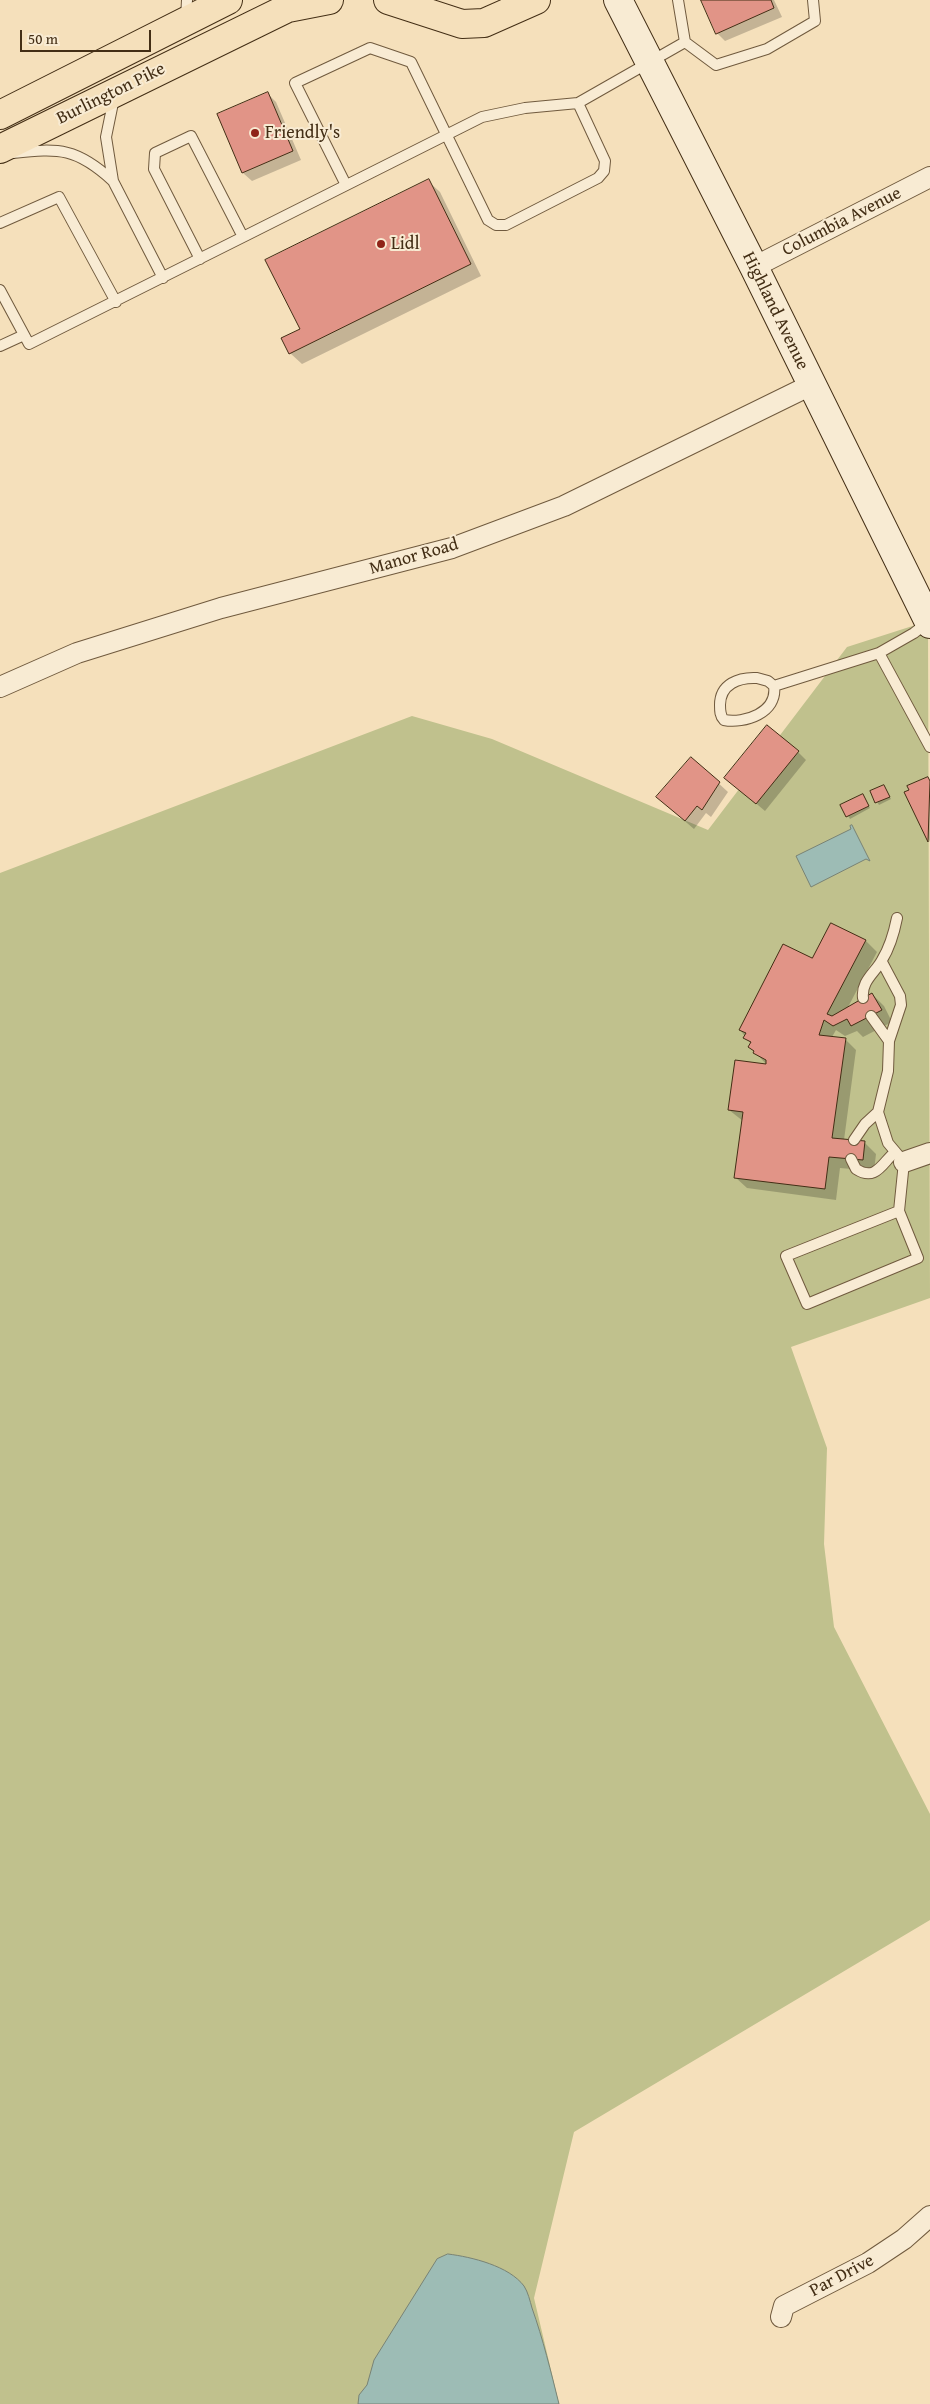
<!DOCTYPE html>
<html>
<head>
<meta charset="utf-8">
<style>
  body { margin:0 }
  #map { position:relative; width:930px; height:2404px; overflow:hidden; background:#f5e0bb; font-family:"Gentium Book Plus",serif }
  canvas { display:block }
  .scale { position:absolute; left:20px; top:30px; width:131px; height:22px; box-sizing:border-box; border:2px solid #432e15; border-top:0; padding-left:6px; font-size:15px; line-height:18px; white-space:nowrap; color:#432e15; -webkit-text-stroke:4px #f8ebd3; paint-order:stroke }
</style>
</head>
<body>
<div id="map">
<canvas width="930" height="2404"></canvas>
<div class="scale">50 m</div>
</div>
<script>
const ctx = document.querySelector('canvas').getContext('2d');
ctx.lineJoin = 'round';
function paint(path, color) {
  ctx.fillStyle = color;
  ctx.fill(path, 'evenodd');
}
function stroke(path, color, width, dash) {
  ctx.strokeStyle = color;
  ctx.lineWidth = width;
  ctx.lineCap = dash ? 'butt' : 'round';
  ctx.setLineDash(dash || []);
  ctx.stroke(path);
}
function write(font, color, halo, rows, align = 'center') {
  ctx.font = font + ' "Gentium Book Plus",serif';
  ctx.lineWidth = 4;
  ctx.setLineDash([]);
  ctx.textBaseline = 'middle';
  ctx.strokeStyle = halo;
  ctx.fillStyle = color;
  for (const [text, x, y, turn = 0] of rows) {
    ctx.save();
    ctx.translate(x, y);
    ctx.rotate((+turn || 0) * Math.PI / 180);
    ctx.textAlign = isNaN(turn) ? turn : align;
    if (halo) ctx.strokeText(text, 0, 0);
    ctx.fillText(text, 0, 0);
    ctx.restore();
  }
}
const green = new Path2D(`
  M928 621 930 1298 791 1347 827 1448 824 1544 834 1627 930 1814V1920L574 2132 534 2298 559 2404H0V873L412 716 492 739 708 830 847 647Z`);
const water = new Path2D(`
  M852 825 870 861 866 859 811 887 796 856 851 829 850 826Z
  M448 2254C472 2257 509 2266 524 2286 528 2292 530 2301 532 2308 543 2339 551 2372 559 2404H358L359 2395 367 2385 374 2360 437 2259Z`);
const shadow = new Path2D(`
  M704 0H774L782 17 725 41 717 33Z
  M267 93 276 102 301 160 252 181 243 173 218 114Z
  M428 181 440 192 481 276 302 364 290 353 302 330Z
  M798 752 806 760 765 811 726 778Z
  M691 758 728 792 711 817 706 813 694 829 666 805Z
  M927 778 930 781V842L906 793Z
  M884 786 891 799 879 805 871 792Z
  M863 795 870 808 850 819 842 806Z
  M832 924 866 941 877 952 847 1009 872 994 884 1006 892 1022 863 1037 857 1031 845 1036 836 1030 832 1037 845 1039 856 1050 844 1140 865 1143 876 1154 874 1171 840 1168 836 1200 747 1188 735 1177 743 1121 729 1110 768 1066 750 1047 751 1044 740 1030 813 960Z`);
const building = new Path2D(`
  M701 0H771L774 8 716 34Z
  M268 92 293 151 242 173 217 114Z
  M429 179 471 264 289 354 281 338 300 329 265 260Z
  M767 725 799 751 756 804 724 778Z
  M691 757 720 782 702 810 697 806 685 821 656 797Z
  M928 777 930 781 928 842 904 792 909 790 907 786Z
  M884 785 890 797 875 803 870 791Z
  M863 794 869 806 846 817 840 805Z
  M831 923 866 940 827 1014 832 1016 872 993 882 1010 851 1026 847 1019 833 1026 824 1020 819 1035 846 1038 832 1138 865 1141 863 1160 829 1157 825 1189 734 1178 743 1112 728 1110 735 1060 766 1064V1060L753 1053 754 1051 748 1047 751 1042 743 1038 746 1033 739 1030 783 944 812 958Z`);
const lane = new Path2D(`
  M678 0 685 42 716 65 767 49 815 21 813 0
  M186 19 187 0
  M114 98 106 137 113 181 163 278
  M13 153C60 148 77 148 113 181
  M346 185 295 83 370 48 411 62 488 220 496 225H506L598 178 604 171 605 161 578 103
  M0 223 59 197 116 302
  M243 237 482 117 525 108 578 103 685 42
  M0 290 29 344 243 237 191 136 155 153 154 169 200 259
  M0 346 24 335
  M928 622 914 633 879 653 930 747
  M757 678 768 681 774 686C778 713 744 724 724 720 720 716 720 711 720 705 720 684 739 677 757 678Z
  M774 686 879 653
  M863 998C861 981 875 973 882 960 890 947 894 933 897 918
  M871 1016 889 1041
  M878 1112 888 1143 904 1162 899 1211 918 1258 807 1304 786 1256 899 1211
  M854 1140 865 1124 878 1112 888 1071 889 1041 901 1005 900 996 882 962
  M851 1159 856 1169C876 1182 882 1163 895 1152`);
const street = new Path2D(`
  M754 267 930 177
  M0 687 77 653 221 608 452 548 564 506 811 385
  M904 1162 930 1153
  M781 2317 784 2306 868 2263 904 2239 930 2216`);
const secondary = new Path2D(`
  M618 0 754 267 930 624`);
const highway = new Path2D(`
  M388 0 462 24 484 23 536 0
  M288 8 329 0
  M0 115 228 0
  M0 149 304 0`);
const markers = [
  [255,133,5,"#8f2418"],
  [381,244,5,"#8f2418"]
];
const streetNames = [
  ["Burlington Pike",111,94,-26],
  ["Columbia Avenue",842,222,-27],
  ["Highland Avenue",775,311,64],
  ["Manor Road",414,557,-16],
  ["Par Drive",842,2276,-28]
];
const poiNames = [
  ["Friendly's",265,133],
  ["Lidl",391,244]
];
paint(green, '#c0c18d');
paint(water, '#9dbcb5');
stroke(water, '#798375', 1);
paint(shadow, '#0003');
paint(building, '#e19487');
stroke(building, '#432e15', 1);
stroke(lane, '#705a3e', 12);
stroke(street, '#705a3e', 22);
stroke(secondary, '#432e15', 30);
stroke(highway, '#432e15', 30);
stroke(lane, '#f8ebd3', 10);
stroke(street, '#f8ebd3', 20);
stroke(secondary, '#f8ebd3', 28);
stroke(highway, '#f5e0bb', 28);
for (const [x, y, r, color] of markers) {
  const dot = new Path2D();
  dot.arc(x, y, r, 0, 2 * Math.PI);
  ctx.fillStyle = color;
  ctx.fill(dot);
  stroke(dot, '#f8ebd3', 2);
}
write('18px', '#432e15', '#f8ebd3', streetNames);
write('18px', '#432e15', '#f8ebd3', poiNames, 'left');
</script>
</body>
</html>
